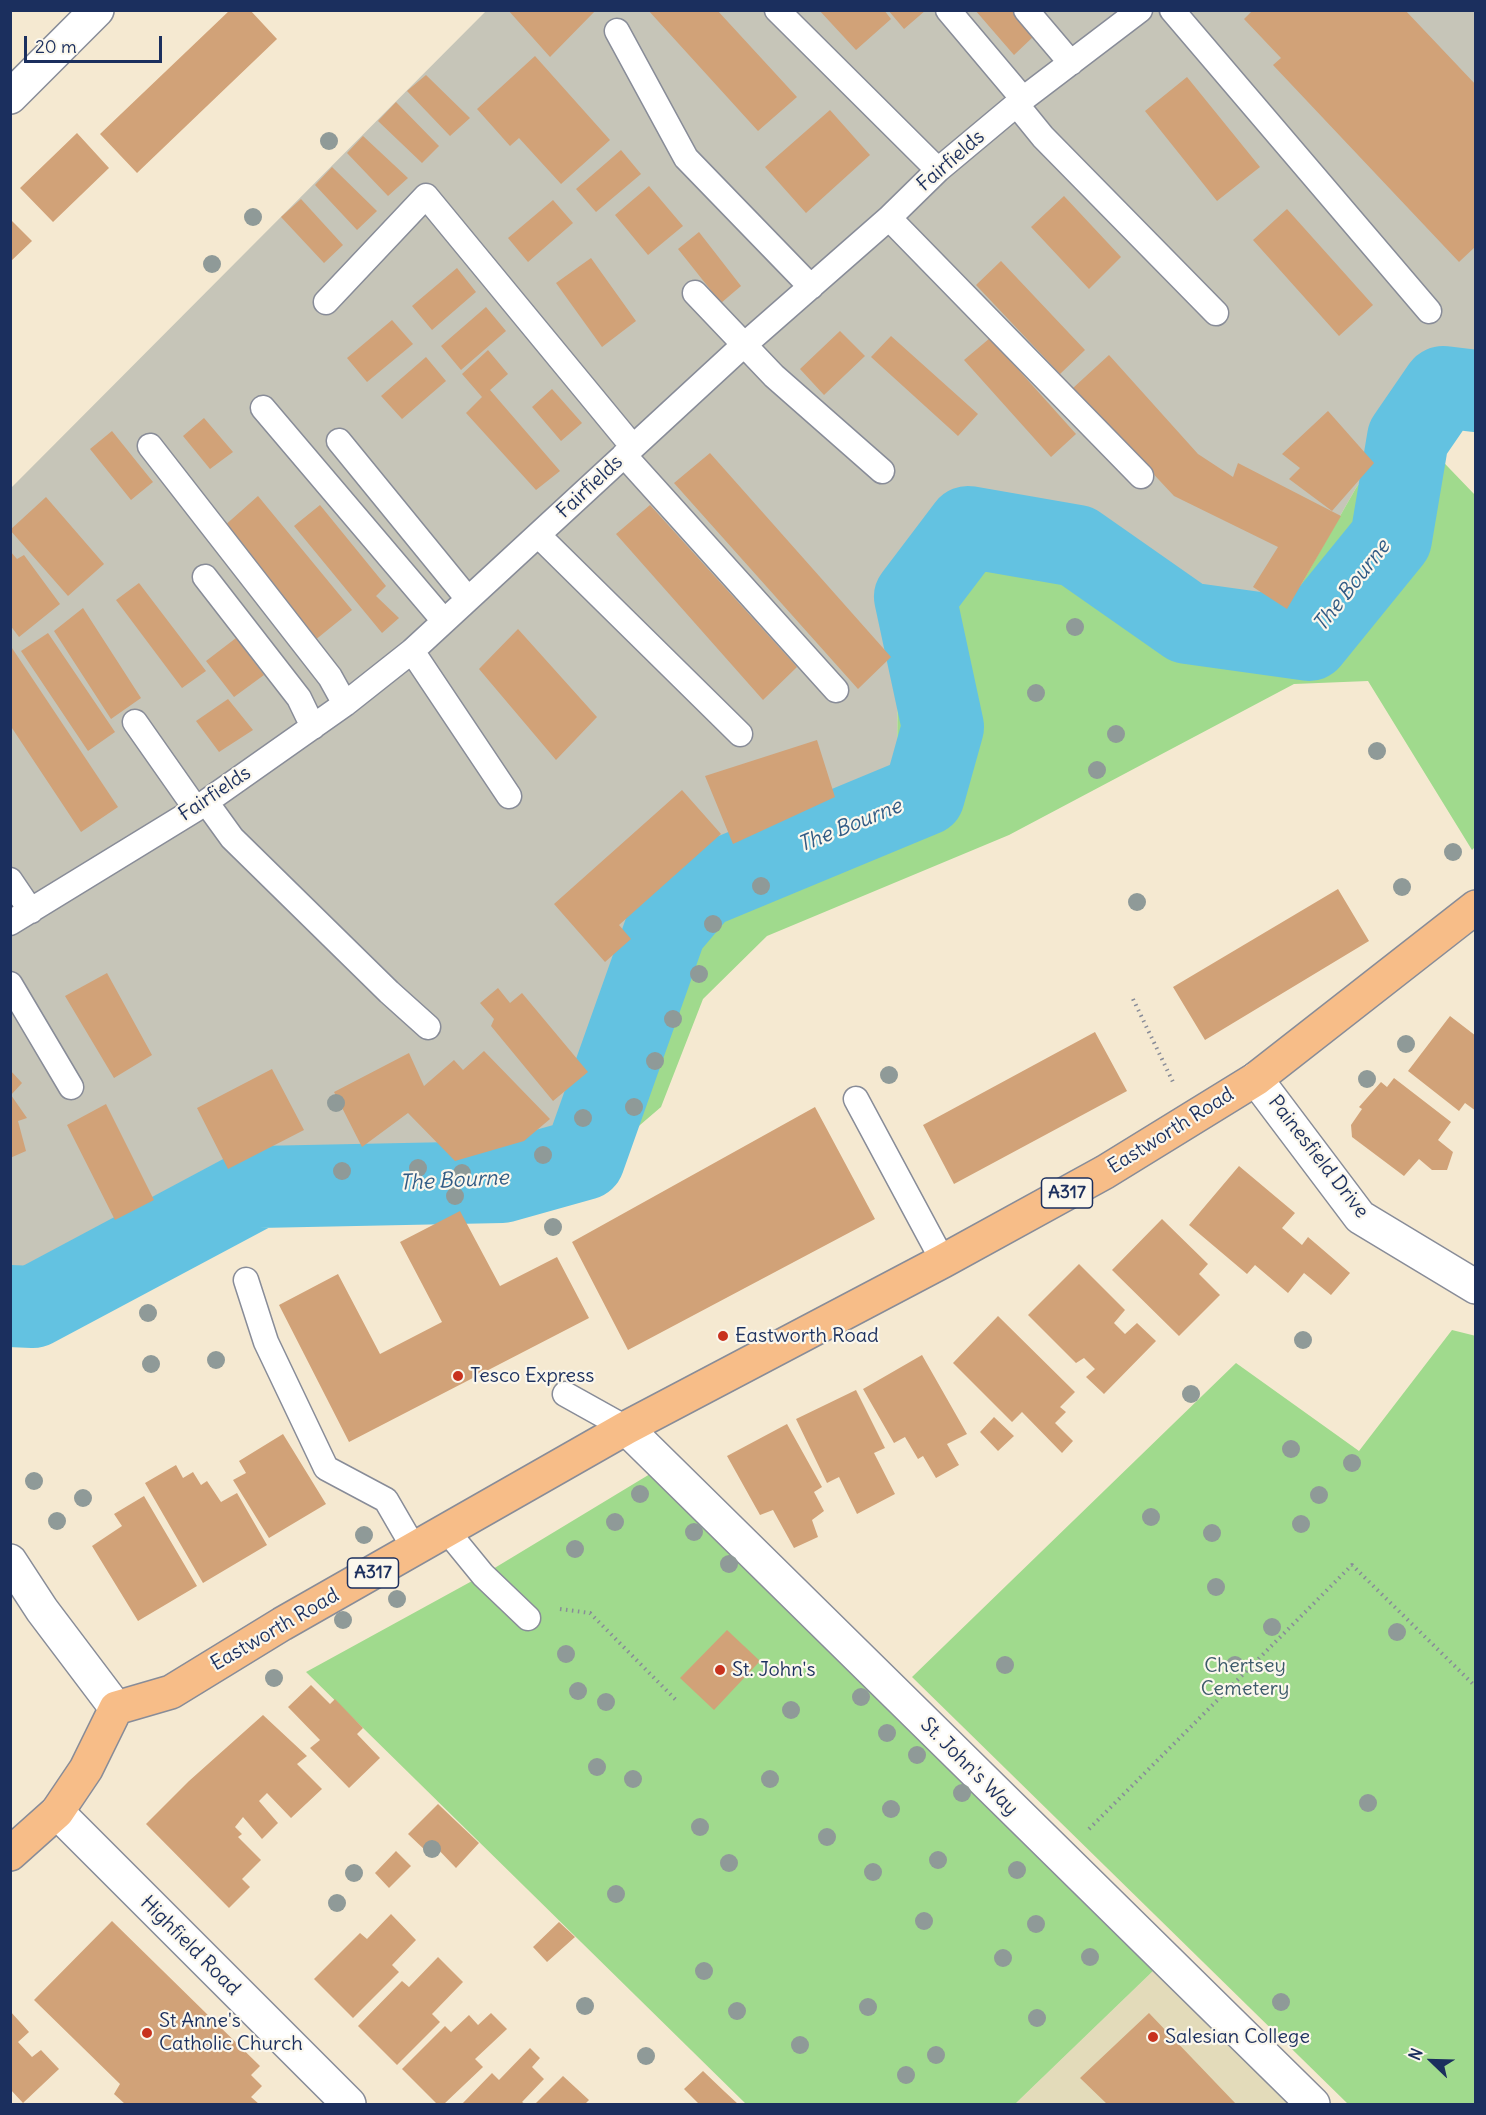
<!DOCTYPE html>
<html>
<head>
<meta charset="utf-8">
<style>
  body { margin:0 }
  #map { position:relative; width:1486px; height:2115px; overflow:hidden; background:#f5e9d1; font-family:Delius,sans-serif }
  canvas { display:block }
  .frame { position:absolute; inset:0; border:12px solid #1b2f5e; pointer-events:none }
  .north { position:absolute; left:1402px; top:2031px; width:60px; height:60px; -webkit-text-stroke:4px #fbf7ec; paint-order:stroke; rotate:293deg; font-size:16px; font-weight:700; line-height:24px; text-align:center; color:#1b2f5e }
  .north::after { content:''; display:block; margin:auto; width:21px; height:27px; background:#1b2f5e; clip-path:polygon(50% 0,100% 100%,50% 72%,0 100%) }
  .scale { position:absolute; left:24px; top:36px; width:138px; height:27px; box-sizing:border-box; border:3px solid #1b2f5e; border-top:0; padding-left:8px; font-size:18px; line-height:21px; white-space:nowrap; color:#1b2f5e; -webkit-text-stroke:4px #fbf7ec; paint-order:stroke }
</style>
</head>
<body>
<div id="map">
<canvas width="1486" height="2115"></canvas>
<div class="frame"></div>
<div class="north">N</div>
<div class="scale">20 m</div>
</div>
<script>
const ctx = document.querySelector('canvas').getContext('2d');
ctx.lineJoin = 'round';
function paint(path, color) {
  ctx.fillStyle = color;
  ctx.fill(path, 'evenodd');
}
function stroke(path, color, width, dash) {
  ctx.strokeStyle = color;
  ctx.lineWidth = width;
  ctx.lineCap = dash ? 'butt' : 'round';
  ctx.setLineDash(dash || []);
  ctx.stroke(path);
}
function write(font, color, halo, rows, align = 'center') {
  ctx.font = font + ' Delius,sans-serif';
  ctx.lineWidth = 4.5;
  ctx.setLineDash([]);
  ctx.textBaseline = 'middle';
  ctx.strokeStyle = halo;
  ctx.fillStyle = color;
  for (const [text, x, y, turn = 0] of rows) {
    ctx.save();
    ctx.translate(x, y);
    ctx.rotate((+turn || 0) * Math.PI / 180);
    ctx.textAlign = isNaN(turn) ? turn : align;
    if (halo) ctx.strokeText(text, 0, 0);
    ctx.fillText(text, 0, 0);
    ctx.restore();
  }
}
const built = new Path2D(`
  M1154 1970 1289 2104H1015Z`);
const industrial = new Path2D(`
  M486 11H1475V369L1451 370 1408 407 1391 441 1356 488 1287 609 1172 589 1102 542 1040 530 982 504 909 551 898 665 897 768 683 868 569 1114 541 1149 455 1161 292 1166 224 1179 44 1277 11 1280V488Z`);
const green = new Path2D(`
  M1452 370 1425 443 1475 495 1476 846 1472 850 1368 681 1294 684 1009 835 767 936 703 999 661 1107 556 1197 569 1114 683 867 897 768 898 665 909 551 982 504 1040 530 1102 542 1172 589 1287 609 1356 488 1391 441 1408 407Z
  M1452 1330 1476 1336 1475 2104H1348L912 1677 1236 1363 1359 1451Z
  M650 1474 1154 1970 1015 2104H746L306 1672 483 1575Z`);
const river = new Path2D(`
  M10 1306 33 1307 258 1187 502 1182 584 1159 666 928 700 888 924 795 943 727 915 597 968 527 1077 546 1187 623 1309 640 1391 539 1408 438 1443 387 1476 391`);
const building = new Path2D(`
  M230 10H250L277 39 137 173 100 134Z
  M508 10H596L550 57Z
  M648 10H717L797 97 758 131Z
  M819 10H884L891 19 856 50Z
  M888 10H926L904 29Z
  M975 10H1012L1034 36 1014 55Z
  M1253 10H1405L1476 85V246L1459 262 1273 65 1281 58 1244 19Z
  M535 56 610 140 561 184 519 138 510 146 477 109Z
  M426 75 470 118 450 136 407 91Z
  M1187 77 1260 167 1217 201 1145 111Z
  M396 102 439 146 422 163 378 121Z
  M830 110 870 155 806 213 765 167Z
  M77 133 109 168 53 222 20 188Z
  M363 136 408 178 388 196 347 153Z
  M621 150 641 174 596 212 576 189Z
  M332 167 377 211 357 230 315 185Z
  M649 186 683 226 648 255 615 215Z
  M1064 196 1121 257 1089 289 1031 227Z
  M301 199 343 245 324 263 281 217Z
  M553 200 573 223 528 262 508 238Z
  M1287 209 1373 305 1339 336 1253 240Z
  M10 219 32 241 10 262Z
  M699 232 741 286 721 303 678 249Z
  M591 258 636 321 602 347 556 283Z
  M1001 261 1085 350 1060 374 976 285Z
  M457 268 476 292 432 330 412 306Z
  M486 307 506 331 461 370 441 346Z
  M392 320 413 344 367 382 347 358Z
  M840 331 865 356 824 395 800 369Z
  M891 336 978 414 958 436 871 357Z
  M990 338 1076 434 1051 457 964 360Z
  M488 350 508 374 490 390 560 471 536 490 466 413 482 397 462 374Z
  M1109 355 1198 454 1233 477 1238 463 1341 516 1287 609 1253 587 1278 547 1174 496 1073 388Z
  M426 357 446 381 402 419 381 396Z
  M552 389 582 423 561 441 532 407Z
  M1328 411 1374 463 1332 511 1289 479 1300 468 1282 454Z
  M204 418 233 452 210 469 183 436Z
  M112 431 153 482 131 500 90 449Z
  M710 453 891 657 858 689 674 483Z
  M258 496 352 610 314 641 223 527Z
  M46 497 104 564 68 596 10 530Z
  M320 505 386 586 376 596 399 618 382 633 294 526Z
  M650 505 797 667 763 700 616 534Z
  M10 551 17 559 24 555 60 604 19 637 10 625Z
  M139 583 206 671 182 688 116 600Z
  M83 608 141 698 111 719 54 631Z
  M518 629 597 717 556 760 479 669Z
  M48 633 115 732 88 751 21 651Z
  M236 638 264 675 234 697 206 661Z
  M10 645 118 807 81 832 10 725Z
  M228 699 253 730 219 752 196 721Z
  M817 740 835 797 733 844 705 776Z
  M682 790 721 834 619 925 631 939 605 962 554 904Z
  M1338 889 1369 941 1205 1040 1173 987Z
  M107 973 152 1055 114 1078 65 996Z
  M498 988 510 1003 522 993 588 1072 553 1101 491 1026 494 1019 480 1003Z
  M1450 1016 1476 1036V1111L1465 1103 1459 1111 1408 1071Z
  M1095 1032 1127 1091 954 1184 923 1125Z
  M484 1051 550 1119 524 1141 455 1161 408 1113 362 1147 334 1092 409 1053 424 1086 454 1060 463 1070Z
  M272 1069 304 1130 228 1169 197 1108Z
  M10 1070 22 1083 11 1095 27 1118 18 1121 26 1151 10 1158Z
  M1394 1078 1451 1122 1438 1140 1453 1152 1447 1170H1432L1419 1159 1404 1176 1352 1137 1351 1125 1362 1109 1359 1107 1381 1082 1387 1087Z
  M106 1104 154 1200 115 1220 67 1125Z
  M815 1107 875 1219 628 1350 572 1242Z
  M1239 1166 1295 1213 1282 1228 1302 1245 1308 1237 1350 1273 1331 1295 1304 1273 1288 1293 1255 1265 1247 1274 1189 1225Z
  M460 1211 500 1286 557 1257 589 1318 349 1442 279 1305 338 1274 380 1354 442 1322 400 1242Z
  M1162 1219 1208 1264 1199 1274 1220 1295 1179 1336 1112 1270Z
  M1079 1264 1125 1310 1114 1323 1125 1334 1137 1323 1156 1341 1104 1394 1086 1377 1095 1369 1084 1358 1076 1363 1028 1315Z
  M998 1316 1075 1392 1060 1407 1066 1412 1055 1423 1073 1441 1062 1453 1022 1412 1012 1422 953 1363Z
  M922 1355 967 1434 947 1444 959 1465 936 1478 923 1456 918 1459 905 1437 894 1443 863 1389Z
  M856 1390 885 1448 874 1453 895 1494 857 1514 839 1477 827 1483 796 1419Z
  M994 1417 1014 1436 998 1451 980 1432Z
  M787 1424 822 1487 814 1492 824 1511 812 1520 818 1537 794 1548 773 1510 760 1515 727 1456Z
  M283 1434 326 1504 269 1538 233 1480 246 1473 239 1461Z
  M176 1465 183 1478 193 1472 201 1485 207 1481 221 1502 237 1493 267 1545 203 1583 145 1483Z
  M144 1496 197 1586 138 1621 92 1546 122 1526 114 1514Z
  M727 1630 760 1661 714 1710 680 1678Z
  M311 1685 330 1704 335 1699 363 1728 357 1734 380 1758 349 1788 310 1748 320 1740 288 1707Z
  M263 1715 307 1756 297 1764 322 1789 291 1818 267 1793 259 1801 278 1823 262 1839 243 1817 235 1827 242 1834 238 1837 261 1860 242 1879 250 1887 229 1908 146 1824 189 1781Z
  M438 1804 479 1843 456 1868 434 1845 427 1852 408 1834Z
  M396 1851 411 1866 389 1888 375 1873Z
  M391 1914 416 1940 392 1965 399 1972 353 2018 314 1979 360 1933 367 1939Z
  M112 1921 260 2066 251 2075 262 2086 251 2097 259 2104H125L114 2094 120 2084 34 2000Z
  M559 1922 575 1937 547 1962 533 1947Z
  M438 1957 463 1982 432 2014 440 2022 397 2065 358 2026 402 1981 409 1987Z
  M10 2011 29 2032 18 2042 32 2057 41 2050 59 2069 23 2103 10 2089Z
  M491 2013 507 2029 475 2059 483 2067 444 2104H437L402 2069 445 2026 451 2032 469 2015 478 2025Z
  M1149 2013 1236 2104H1107L1080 2078Z
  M530 2048 540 2058 532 2067 544 2079 522 2102 525 2104H462L492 2073 499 2080Z
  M703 2071 725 2092 738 2104H699L684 2089Z
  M563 2076 589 2100 585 2104H535Z`);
const path = new Path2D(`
  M1133 999 1173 1082
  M560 1609 590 1613 676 1700
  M1089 1829 1352 1565 1476 1687`);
const service = new Path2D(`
  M777 10 938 170
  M948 10 1023 99
  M1026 10 1071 63
  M1172 10 1429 311
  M617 31 686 158 811 287
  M1017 105 1043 137 1216 313
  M889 218 1141 476
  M695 293 774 376 882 471
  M326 302 426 196 633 447
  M263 408 444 621
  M339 441 468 599
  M150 446 330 677 345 704
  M624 455 836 690
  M538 535 740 734
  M205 577 299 698 313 727
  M412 651 509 796
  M135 722 196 809
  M206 802 232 838 389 992 428 1027
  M10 880 31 911
  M10 923 196 809 345 704 412 651 735 353 889 218 938 170 1023 99 1140 10
  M10 984 71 1087
  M856 1099 943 1261
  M246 1280 266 1342 326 1468 386 1500 415 1550
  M565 1394 626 1428
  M447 1531 483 1575 528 1618`);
const minor = new Path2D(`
  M10 97 97 10
  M1256 1079 1360 1217 1476 1287
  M626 1428 1313 2104
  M57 1812 349 2104`);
const tertiary = new Path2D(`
  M10 1561 42 1610 116 1708`);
const primary = new Path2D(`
  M10 1854 57 1812 86 1769 116 1708 171 1692 282 1624 626 1428 943 1261 1105 1172 1256 1079 1476 907`);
const trees = [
  [329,141],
  [253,217],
  [212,264],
  [1075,627],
  [1036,693],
  [1116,734],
  [1377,751],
  [1097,770],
  [1453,852],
  [761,886],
  [1402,887],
  [1137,902],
  [713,924],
  [699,974],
  [673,1019],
  [1406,1044],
  [655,1061],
  [889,1075],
  [1367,1079],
  [336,1103],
  [634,1107],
  [583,1118],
  [543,1155],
  [418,1168],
  [342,1171],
  [462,1173],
  [455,1196],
  [553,1227],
  [148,1313],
  [1303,1340],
  [216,1360],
  [151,1364],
  [1191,1394],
  [1291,1449],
  [1352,1463],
  [34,1481],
  [640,1494],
  [1319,1495],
  [83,1498],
  [1151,1517],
  [57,1521],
  [615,1522],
  [1301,1524],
  [694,1532],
  [1212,1533],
  [364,1535],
  [575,1549],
  [729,1564],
  [1216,1587],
  [397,1599],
  [343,1620],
  [1272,1627],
  [1397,1632],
  [566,1654],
  [1005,1665],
  [1235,1665],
  [274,1678],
  [578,1691],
  [861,1697],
  [606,1702],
  [791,1710],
  [887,1733],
  [917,1755],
  [597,1767],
  [633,1779],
  [770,1779],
  [962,1793],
  [1368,1803],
  [891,1809],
  [700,1827],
  [827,1837],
  [432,1849],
  [938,1860],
  [729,1863],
  [1017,1870],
  [873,1872],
  [354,1873],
  [616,1894],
  [337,1903],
  [924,1921],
  [1036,1924],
  [1090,1957],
  [1003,1958],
  [704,1971],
  [1281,2002],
  [585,2006],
  [868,2007],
  [737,2011],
  [1037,2018],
  [800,2045],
  [936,2055],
  [646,2056],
  [906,2075]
];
const markers = [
  [723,1336,6,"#c8321e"],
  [458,1376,6,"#c8321e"],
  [720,1670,6,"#c8321e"],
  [147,2033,6,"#c8321e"],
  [1153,2037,6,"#c8321e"]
];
const shields = [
  [1067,1193,51],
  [373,1573,51]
];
const shieldNames = [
  ["A317",1067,1193],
  ["A317",373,1573]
];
const streetNames = [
  ["Fairfields",951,161,-41],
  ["Fairfields",590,487,-43],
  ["Fairfields",215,794,-34],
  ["Eastworth Road",1171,1131,-32],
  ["Painesfield Drive",1318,1157,52],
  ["Eastworth Road",275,1630,-30],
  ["St. John's Way",969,1767,45],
  ["Highfield Road",190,1946,45]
];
const poiNames = [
  ["Eastworth Road",735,1336],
  ["Tesco Express",470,1376],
  ["St. John's",732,1670],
  ["St Anne's",159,2021],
  ["Catholic Church",159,2044],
  ["Salesian College",1165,2037]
];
const parkNames = [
  ["Chertsey",1245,1666],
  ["Cemetery",1245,1689]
];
const waterNames = [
  ["The Bourne",1352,586,-52],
  ["The Bourne",850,826,-22],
  ["The Bourne",454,1181,-3]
];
paint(built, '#e3dbba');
paint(industrial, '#c6c5b8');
paint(green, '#a0da8d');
stroke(river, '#63c2e1', 82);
paint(building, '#d1a278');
stroke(service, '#888c98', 27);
stroke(minor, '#888c98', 36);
stroke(tertiary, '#888c98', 36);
stroke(primary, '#888c98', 36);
stroke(path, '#888c98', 4, [1.5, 4.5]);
stroke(service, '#fff', 24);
stroke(minor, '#fff', 33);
stroke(tertiary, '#fff', 33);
stroke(primary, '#f7bd88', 33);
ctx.fillStyle = '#8f9a98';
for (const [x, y] of trees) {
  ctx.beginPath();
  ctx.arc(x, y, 9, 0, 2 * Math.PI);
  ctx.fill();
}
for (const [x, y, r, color] of markers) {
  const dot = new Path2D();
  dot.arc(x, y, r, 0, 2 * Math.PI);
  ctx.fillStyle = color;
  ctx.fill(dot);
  stroke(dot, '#fbf7ec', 2);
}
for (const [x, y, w] of shields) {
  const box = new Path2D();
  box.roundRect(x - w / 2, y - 15, w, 30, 4.5);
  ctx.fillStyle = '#fbf7ec';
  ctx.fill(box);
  stroke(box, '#1b2f5e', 1.5);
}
write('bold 18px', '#1b2f5e', null, shieldNames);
write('20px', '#1b2f5e', '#fbf7ec', streetNames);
write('20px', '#1b2f5e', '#fbf7ec', poiNames, 'left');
write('20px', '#3c5a6a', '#fbf7ec', parkNames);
write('italic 21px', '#315b85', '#fbf7ec', waterNames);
</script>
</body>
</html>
